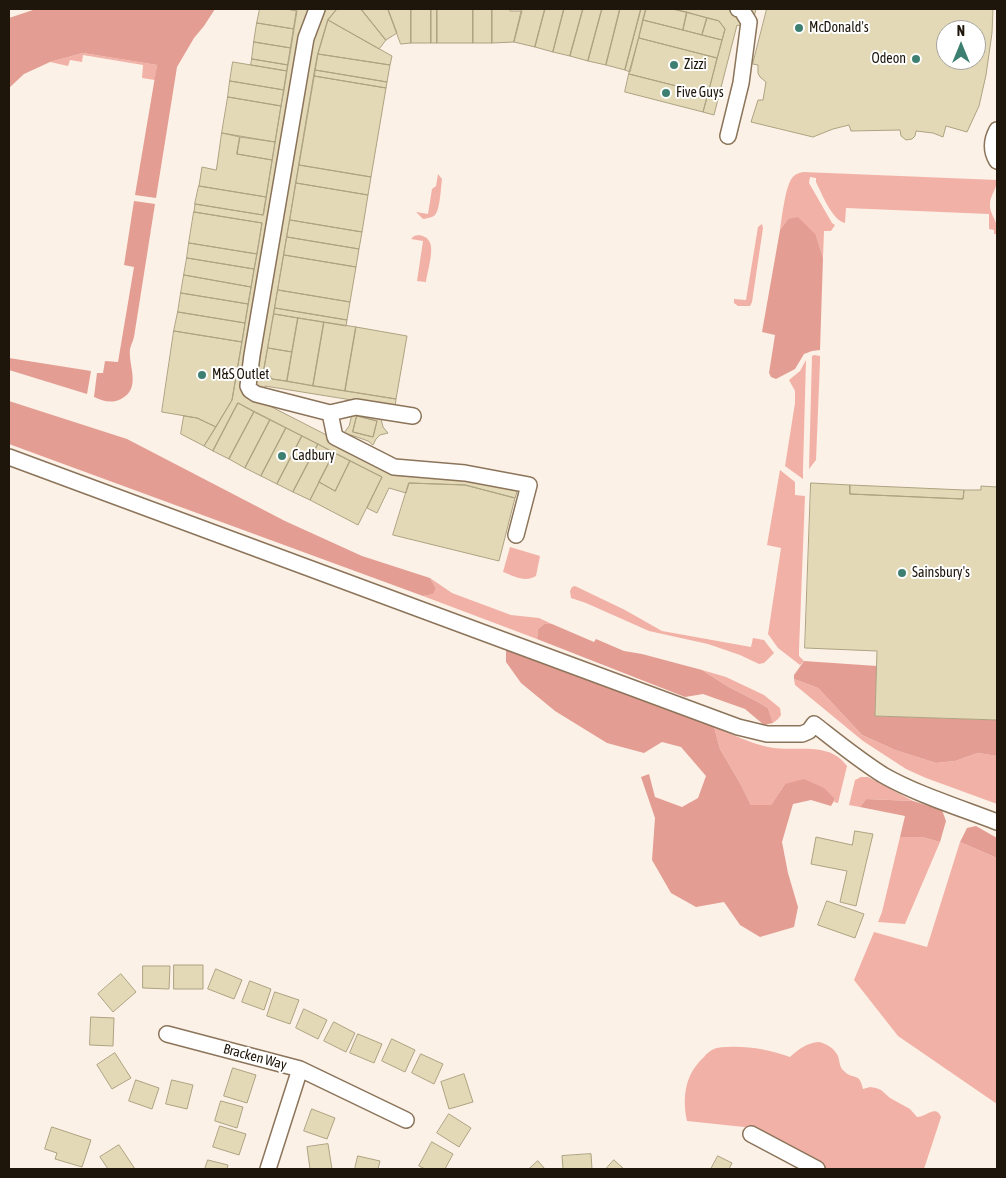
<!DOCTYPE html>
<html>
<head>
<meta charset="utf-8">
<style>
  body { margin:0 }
  #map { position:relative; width:1006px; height:1178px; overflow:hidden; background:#fcf1e6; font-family:"Asap Condensed",sans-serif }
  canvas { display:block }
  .frame { position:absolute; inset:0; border:10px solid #1e160b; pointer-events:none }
  .north { position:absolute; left:936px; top:20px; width:50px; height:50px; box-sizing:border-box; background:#fff; border:1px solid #a5a29d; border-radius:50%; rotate:0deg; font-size:14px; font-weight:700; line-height:20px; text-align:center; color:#1e160b }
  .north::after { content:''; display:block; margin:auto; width:18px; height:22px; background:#3d8072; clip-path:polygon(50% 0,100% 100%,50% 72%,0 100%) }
</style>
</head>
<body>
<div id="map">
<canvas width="1006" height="1178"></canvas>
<div class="frame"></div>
<div class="north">N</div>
</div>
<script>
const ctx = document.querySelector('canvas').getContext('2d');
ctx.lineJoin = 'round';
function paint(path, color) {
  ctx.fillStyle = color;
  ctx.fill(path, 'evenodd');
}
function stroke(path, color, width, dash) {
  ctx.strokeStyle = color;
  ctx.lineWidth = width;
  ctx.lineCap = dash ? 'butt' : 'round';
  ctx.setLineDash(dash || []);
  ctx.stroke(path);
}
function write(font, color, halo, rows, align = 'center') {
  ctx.font = font + ' "Asap Condensed",sans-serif';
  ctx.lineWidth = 4;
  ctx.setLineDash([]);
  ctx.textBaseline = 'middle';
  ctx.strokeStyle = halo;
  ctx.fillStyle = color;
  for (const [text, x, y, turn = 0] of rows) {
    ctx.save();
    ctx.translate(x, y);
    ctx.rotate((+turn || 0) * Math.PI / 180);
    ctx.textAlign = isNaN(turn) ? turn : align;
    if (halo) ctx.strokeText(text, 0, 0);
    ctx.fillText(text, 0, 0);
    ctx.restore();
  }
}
const green = new Path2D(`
  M83 53 157 65 155 80 142 78 143 65 83 55 82 62 70 60 68 66 50 62Z
  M803 172 997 180C997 188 991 194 990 203 989 212 995 218 997 226 997 227 997 233 997 234H994V230L989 229V214L846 208 845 223C832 220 822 194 816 182V178L810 177 809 183 832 223 835 225 831 231H824L823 258 816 235 788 219 780 230C782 217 785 188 792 178 795 174 799 173 803 172Z
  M438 174 442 179C441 187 440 210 435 215 432 218 427 218 423 219L416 212 428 214 432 189 436 186Z
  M762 224 763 228 752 302 750 306H738L734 303V299L746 300 758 227Z
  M419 235C423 236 427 237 429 241 435 248 427 273 426 282L417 281 423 241 411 239 414 236Z
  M814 355 820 356V362L816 460 809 469 812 356Z
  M806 360 803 469V479L785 466 795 403V391L789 380 800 371Z
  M780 470 795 482V495L805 496 799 650V656L804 661 800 665 778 648 768 634 781 548 767 545Z
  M510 547 540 556 536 576C525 583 514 576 503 572Z
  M430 578 452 593 511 615 539 618 552 624H544L538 629 537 639 423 596 432 594 436 588Z
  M575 586 625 610 662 631 751 647 753 638 764 640 774 653 764 663 759 664 740 655 708 644 649 631 586 603 571 598 570 591 572 587Z
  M702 670 726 677 764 695 780 708 781 715 778 719 773 723 768 708 756 701 727 686Z
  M794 679 818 688 862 735 895 750 936 763 955 761 978 753 997 756V804L926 778 906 769 863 741 795 685Z
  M714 727C730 733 752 744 768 747 796 753 828 740 847 766L838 803 834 802 835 799 785 784 771 805H751L740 783 720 749Z
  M861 777H868L913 801 866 799 860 807 849 805 855 780Z
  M900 837H922L940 842 905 924 878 922 882 912Z
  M960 842 997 858V1104L898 1036 854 980 874 932 927 947Z
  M819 1042C827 1044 834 1048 838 1056 840 1062 839 1067 844 1071 854 1081 859 1071 863 1089L870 1087 876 1088 881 1090 890 1098 910 1109 917 1117C926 1117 936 1104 941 1117L924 1169H825L784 1146 744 1127 687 1121C682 1097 685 1074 704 1057 707 1053 712 1049 717 1048 720 1047 725 1047 728 1047 750 1046 770 1050 790 1057 799 1049 806 1043 819 1042Z`);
const forest = new Path2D(`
  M36 9H215L204 26 194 38 177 67 156 198 135 195 157 65 83 53 50 62 24 74 9 88V18Z
  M134 201 155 204 134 337C133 341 131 345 130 349 128 366 142 388 121 399 111 404 103 401 94 397L97 373H103L105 361 118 362 134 267 124 265Z
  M798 217 816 235 823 258 820 350 812 351 804 354 795 369 776 379 771 377 769 373 775 335 762 332 780 230 788 219Z
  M9 358 91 371 87 394 9 370Z
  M9 401 127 439 285 521 362 556 430 578 436 588 433 594 423 596 9 444Z
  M544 624H552L594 642 596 639 624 651 642 654 702 670 727 686 756 701 768 708 773 723 764 725 745 709 703 694 685 697 537 639 538 629Z
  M506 648 714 727 720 749 740 783 751 805H771L785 784 804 779 824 788 835 799 831 806 811 800 793 804 782 842 788 873 798 907 794 927 760 937 740 925 724 902 696 907 671 893 652 860 655 818 641 777 649 774 655 797 682 807 698 798 706 776 681 747 662 742 644 753 607 743 555 711 521 683 506 662Z
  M804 661 877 666 875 716 997 720V756L978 753 955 761 936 763 895 750 862 735 818 688 794 679V675Z
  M866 799 913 801 942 810 946 821 940 842 922 837H900L905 816 860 807Z
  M976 826 997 838V858L960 842 967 828Z`);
const building = new Path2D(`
  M260 9H286L297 11 294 29 257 23Z
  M297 9H309L302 50 324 9H337L328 20 318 54 264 369 272 379 396 399 395 407 265 386 262 402 391 468 465 475 518 489 515 498 465 485 409 483 406 493 389 488 377 513 367 508 382 477 238 403 213 451 204 446 232 400 262 223 194 212 195 204 263 215Z
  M337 9H361L386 40 379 49 328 20Z
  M361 9H388L397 33 386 40Z
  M388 9H411V43L401 44Z
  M411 9H431V43H411Z
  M431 9H437V43H431Z
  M437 9H473V43H437Z
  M473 9H492V43H473Z
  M492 9H510V11H522L514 42 492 43Z
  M522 9H545L535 47 514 42Z
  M545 9H564L553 52 535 47Z
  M564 9H583L570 56 553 52Z
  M583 9H602L588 61 570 56Z
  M602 9H620L606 65 588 61Z
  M620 9H641L625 70 606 65Z
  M641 9H646L630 72 625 70Z
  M646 9H673L687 12 683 30 643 20Z
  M673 9H756L751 29 737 25 714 115 703 112 725 29 719 21Z
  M767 9H993L992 33 986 75 979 106 967 132 946 126 943 137 933 133 916 131 915 136 912 139 906 140 901 136 900 130 851 131 849 125 833 129 813 137 751 122 758 100H763L766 82 760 77 758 73V65L753 64ZM946 30H976V60H946Z
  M687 12 707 18 702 35 683 30Z
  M707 18 719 21 725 29 722 40 702 35Z
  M328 20 392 56 390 65 318 54Z
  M643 20 722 40 717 58 639 38Z
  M257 23 294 29 291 48 254 42Z
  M639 38 717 58 708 94 629 74Z
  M254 42 291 48 288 65 252 59Z
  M318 54 390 65 387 82 315 70Z
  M252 59 288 65 287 71 251 65Z
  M233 62 287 71 284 90 230 81Z
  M315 70 387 82 386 88 314 76Z
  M629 74 708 94 703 112 625 92Z
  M314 76 386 88 371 177 299 165Z
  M230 81 284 90 281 106 228 97Z
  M228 97 281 106 275 142 222 133Z
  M222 133 240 137 237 154 272 160 266 197 199 186 202 167 216 170Z
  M240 137 275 142 272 160 237 154Z
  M299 165 371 177 368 195 296 183Z
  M296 183 368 195 362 232 290 220Z
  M199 186 266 197 263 215 195 204Z
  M194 212 262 223 257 254 189 243Z
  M290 220 362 232 359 249 287 237Z
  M287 237 359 249 356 267 284 255Z
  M189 243 257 254 254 269 187 258Z
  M284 255 356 267 350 302 278 290Z
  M187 258 254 269 251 287 184 275Z
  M184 275 251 287 248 304 181 293Z
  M278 290 350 302 347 320 275 308Z
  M181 293 248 304 245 323 178 312Z
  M275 308 347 320 346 326 274 314Z
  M178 312 245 323 242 342 174 331Z
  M274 314 298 318 292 352 268 348Z
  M298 318 324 322 313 386 287 381Z
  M324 322 356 327 345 391 313 386Z
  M356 327 407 336 396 399 345 391Z
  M174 331 242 342 232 400 216 427 197 418 162 412Z
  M268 348 292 352 287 381 272 379 264 369Z
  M238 403 254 412 229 459 213 451Z
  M254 412 270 420 245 468 229 459Z
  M353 412 382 415 381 419 383 427 388 433 380 435 376 439 373 445 368 441 357 437 351 435 342 436 349 426ZM357 416 377 421 373 437 353 432Z
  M184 416 197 418 216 427 204 446 181 434Z
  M357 416 377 421 373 437 353 432Z
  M270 420 286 428 261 476 245 468Z
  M286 428 302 436 277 484 261 476Z
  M302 436 318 444 293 492 277 484Z
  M318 444 334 453 310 500 293 492Z
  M334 453 350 461 335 491 319 482Z
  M350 461 382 477 358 525 310 500 319 482 335 491Z
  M409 483 465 485 515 498 499 561 393 535Z
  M811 483 850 485V494L963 499 964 490H981V486L997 487V720L875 716 877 651 805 648Z
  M850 485 964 490 963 499 850 494Z
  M855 831 873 834 856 906 840 902 847 871 811 864 816 837 852 845Z
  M827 901 864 914 855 938 818 925Z
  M174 965H203V989H174Z
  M143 966H170L169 989 143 988Z
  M216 969 242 980 234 999 208 989Z
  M121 974 136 992 113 1012 98 994Z
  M250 981 271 989 264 1010 242 1002Z
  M275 992 299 1000 290 1024 267 1016Z
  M304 1009 327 1020 318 1039 296 1028Z
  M91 1017 114 1018 113 1046 90 1045Z
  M334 1022 355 1033 346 1052 324 1041Z
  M358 1034 382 1044 374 1063 350 1053Z
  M392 1039 415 1050 405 1072 382 1061Z
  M115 1053 131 1078 112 1089 97 1065Z
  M421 1054 443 1064 434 1084 412 1073Z
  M233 1068 256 1075 247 1103 224 1096Z
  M464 1074 473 1102 449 1109 441 1082Z
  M136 1080 159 1088 152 1109 129 1101Z
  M172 1080 193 1085 187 1109 166 1104Z
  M221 1101 243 1107 237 1128 215 1121Z
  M312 1109 335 1118 327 1139 304 1131Z
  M449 1114 471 1128 459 1147 437 1133Z
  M220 1126 246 1134 239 1155 213 1147Z
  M52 1127 91 1140 82 1167 55 1159 57 1153 45 1149Z
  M432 1142 453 1154 445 1169H425L419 1166Z
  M328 1144 332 1169H310L307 1147Z
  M119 1145 135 1169H108L100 1157Z
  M591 1154 592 1169H563L562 1156Z
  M358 1156 380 1161 378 1169H355Z
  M718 1156 732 1163 729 1169H711Z
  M208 1160 228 1165 227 1169H205Z
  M614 1160 624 1169H606Z
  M538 1161 545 1169H529Z`);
const street = new Path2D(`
  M317 9 306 38 252 355 248 386 250 390 256 394 330 413 356 407 413 416
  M997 130C991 141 991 151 997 161
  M728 136 741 83 749 22 741 9H738
  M330 413 335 437 394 467 465 473 529 485 516 535
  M9 457 738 727 767 734H802L809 731 814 724C837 742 859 760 883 775 916 794 961 808 997 822
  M167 1034 300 1069 268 1169
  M300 1069 406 1120
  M751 1134 817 1169`);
const markers = [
  [799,28,5,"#3d8072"],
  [916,59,5,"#3d8072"],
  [674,65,5,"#3d8072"],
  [666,93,5,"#3d8072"],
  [202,375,5,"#3d8072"],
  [282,456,5,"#3d8072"],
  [902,573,5,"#3d8072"]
];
const poiNames = [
  ["McDonald's",809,28],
  ["Odeon",906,59,"right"],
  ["Zizzi",684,65],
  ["Five Guys",676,93],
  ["M&S Outlet",212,375],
  ["Cadbury",292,456],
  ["Sainsbury's",912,573]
];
const streetNames = [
  ["Bracken Way",255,1057,15]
];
paint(green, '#f2b1a7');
paint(forest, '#e49d93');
paint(building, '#e4d9b6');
stroke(building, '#ada281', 1);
stroke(street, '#8b745a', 18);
stroke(street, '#fff', 15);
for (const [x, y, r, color] of markers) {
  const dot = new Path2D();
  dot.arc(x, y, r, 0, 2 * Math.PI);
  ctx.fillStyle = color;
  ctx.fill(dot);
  stroke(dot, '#fff', 2);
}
write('14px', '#1e160b', '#fff', poiNames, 'left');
write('14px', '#1e160b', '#fff', streetNames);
</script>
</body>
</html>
